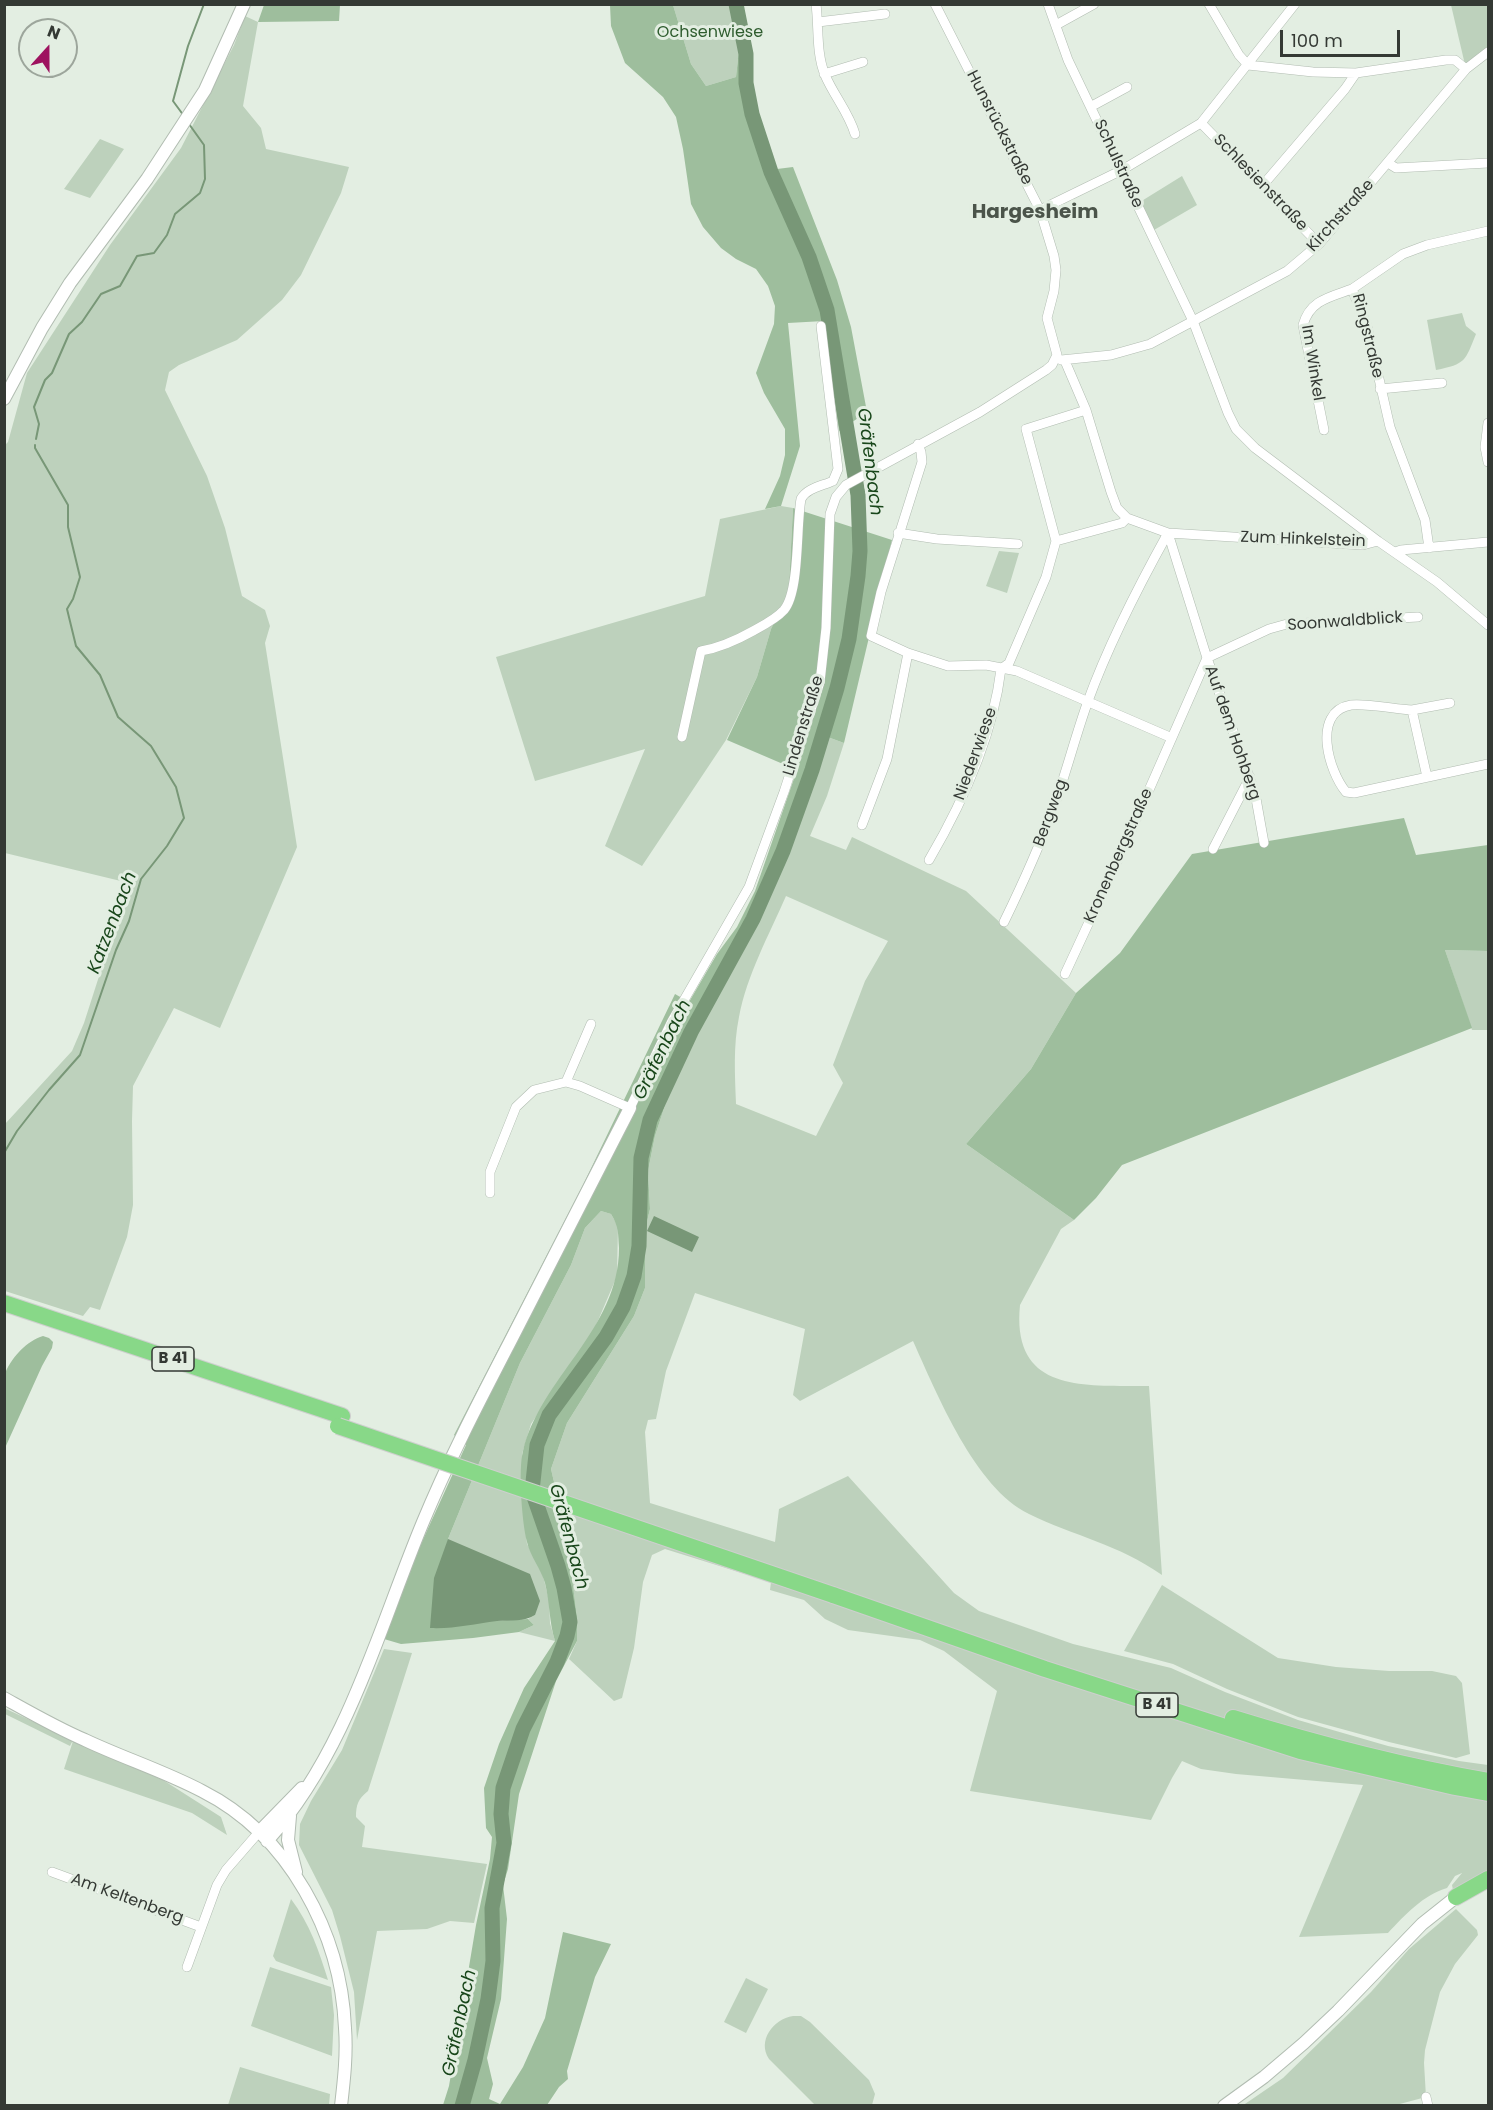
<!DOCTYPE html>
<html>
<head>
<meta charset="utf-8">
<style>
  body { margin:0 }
  #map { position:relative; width:1493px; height:2110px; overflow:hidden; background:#e3eee2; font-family:Poppins,sans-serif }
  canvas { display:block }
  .frame { position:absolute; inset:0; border:6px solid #343934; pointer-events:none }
  .north { position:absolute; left:18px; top:18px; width:60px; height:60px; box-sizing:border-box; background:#e3eee2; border:2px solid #9da69c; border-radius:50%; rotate:21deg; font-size:16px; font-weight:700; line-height:24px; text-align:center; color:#343934 }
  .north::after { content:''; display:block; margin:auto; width:21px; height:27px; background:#9e125f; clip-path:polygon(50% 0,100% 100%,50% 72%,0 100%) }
  .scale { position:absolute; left:1280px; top:30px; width:120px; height:27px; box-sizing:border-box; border:3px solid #343934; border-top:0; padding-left:8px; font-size:18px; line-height:21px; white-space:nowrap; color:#343934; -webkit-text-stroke:4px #e3eee2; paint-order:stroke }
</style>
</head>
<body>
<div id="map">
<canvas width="1493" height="2110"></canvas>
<div class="frame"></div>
<div class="north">N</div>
<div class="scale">100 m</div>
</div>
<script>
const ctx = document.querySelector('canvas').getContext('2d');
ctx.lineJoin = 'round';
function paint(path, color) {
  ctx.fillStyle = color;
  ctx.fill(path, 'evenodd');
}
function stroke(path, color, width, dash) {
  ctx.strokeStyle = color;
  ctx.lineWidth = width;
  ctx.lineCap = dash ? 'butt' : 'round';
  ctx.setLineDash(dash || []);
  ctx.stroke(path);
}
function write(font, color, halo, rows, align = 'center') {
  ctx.font = font + ' Poppins,sans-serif';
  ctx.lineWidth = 6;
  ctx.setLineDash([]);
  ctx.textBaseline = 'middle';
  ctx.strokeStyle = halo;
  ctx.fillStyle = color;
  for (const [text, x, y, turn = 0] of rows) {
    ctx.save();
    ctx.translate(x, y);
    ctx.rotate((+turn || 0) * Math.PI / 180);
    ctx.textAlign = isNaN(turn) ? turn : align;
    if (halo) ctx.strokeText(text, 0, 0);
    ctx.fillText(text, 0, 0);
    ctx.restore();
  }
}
const green = new Path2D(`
  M673 5H730L740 40 736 77 706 86 691 64Z
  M1451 5H1488V52L1466 69Z
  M245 16 258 22 243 106 261 128 266 149 349 167 341 193 301 275 282 300 237 340 179 365 169 372 165 390 207 476 225 528 242 596 265 610 270 626 265 643 297 847 220 1028 174 1008 133 1086 132 1121 133 1205 127 1237 100 1310 90 1307 83 1316 5 1291V1124L72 1051 84 1023 129 883 5 853V445L8 442 27 373 110 245 181 148 234 45Z
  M100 139 124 149 90 198 64 189Z
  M1182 176 1197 205 1154 230 1140 202Z
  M1462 313 1466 326 1476 334C1465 361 1466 364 1436 370L1427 320Z
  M781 506 793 508 789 586 786 598 771 629 757 677 726 740 642 866 605 846 645 749 535 781 496 657 705 596 720 519Z
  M999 551 1019 553 1007 593 986 586Z
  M825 736 844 743 827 796 810 836 846 850 852 837 966 891 1076 993 1031 1069 966 1144 1074 1220 1061 1229 1020 1305C1011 1395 1087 1385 1149 1386L1162 1575C1118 1544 1074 1536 1029 1514 975 1488 937 1394 913 1341L800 1401 793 1395 805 1329 695 1293 666 1371 656 1419 648 1420 645 1432 650 1503 775 1542 779 1509 848 1476 954 1593 979 1611 1073 1644 1171 1668 1225 1692 1298 1720 1388 1746 1459 1761 1488 1765V1875L1453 1890 1452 1885 1462 1873 1455 1876 1447 1888C1423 1895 1405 1915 1388 1933L1299 1937 1363 1785 1236 1774 1201 1769 1182 1761 1172 1778 1151 1820 970 1791 997 1691 944 1651 920 1640 848 1630 825 1619 804 1600 770 1590 771 1582 665 1549 652 1555 643 1582 634 1648 622 1698 614 1701 569 1659 577 1641V1617L567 1538 551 1469 567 1423 634 1316 645 1288V1230L650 1209 648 1171 655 1136 669 1093 709 1005 768 895ZM786 896 888 941 865 981 833 1065 843 1083 816 1136 736 1104C735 1075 733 1046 739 1017 747 975 769 935 786 896Z
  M1445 950 1488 951V1030H1472Z
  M601 1211 611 1214 618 1226 617 1276 594 1330 531 1424 522 1454V1503L527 1544 542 1572 549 1600 550 1623 555 1641 519 1632 534 1625 528 1619 535 1615 448 1539 520 1363 571 1265 585 1228Z
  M1162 1585 1278 1658 1336 1667 1389 1671H1432L1456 1676 1462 1683 1470 1754 1456 1758 1389 1742 1298 1717 1227 1689 1173 1664 1124 1651Z
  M384 1649 412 1653 368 1791C358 1799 356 1805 356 1817L365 1826 362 1847 487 1864 474 1923 450 1921 427 1929 377 1931 357 2040 354 1992 340 1936 332 1910 299 1845 300 1824 311 1801 342 1750Z
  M4 1708 73 1740 70 1746 5 1714Z
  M73 1741 163 1780 221 1817 227 1835 192 1813 64 1769Z
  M291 1899C310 1924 319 1951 328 1980L276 1961 273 1956Z
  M1456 1909 1477 1930 1478 1935 1455 1964 1440 1992 1425 2050 1424 2063 1426 2097 1396 2105 1242 2106 1283 2078 1371 1992 1409 1949Z
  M270 1967 331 1987 334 2015 332 2056 251 2026Z
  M746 1978 768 1989 746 2033 724 2022Z
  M793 2016H801L810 2022 869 2080 875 2094 872 2105H815L769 2059C757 2041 773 2019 793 2016Z
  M240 2067 330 2094 329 2105H228Z`);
const forest = new Path2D(`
  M264 5H340L339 21 258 22Z
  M610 5H673L691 64 706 86 736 77 740 40 730 5H742C751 34 750 63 754 92 758 119 769 144 777 169L793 167 837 280 851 327 867 412 839 431 824 321 788 323 800 446 781 506 765 509 780 476 785 455V429L764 393 756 373 774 324 775 306 768 286 756 269 736 259 721 248 703 227 691 204 683 149 676 117 663 97 625 63 611 26Z
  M793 508 892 540 844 743 825 736 768 895 709 1005 669 1093 655 1136 648 1171 650 1209 645 1230V1288L634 1316 567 1423 551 1469 567 1538 577 1617V1641L556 1681 519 1794 508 1869 503 1885 507 1919 501 1999 487 2058 493 2084 489 2099 500 2104 523 2067 545 2018 563 1932 611 1944 595 1977 567 2071 568 2079 559 2087 547 2105H443L449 2086 476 1925 490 1859 492 1837 486 1828 484 1788 499 1744 524 1688 555 1641C549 1622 550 1603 545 1583 541 1569 530 1556 527 1542 522 1523 518 1470 523 1451 540 1378 619 1330 619 1248 618 1233 619 1227 611 1214L601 1211 585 1228 571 1265 520 1363 448 1539 496 1621 528 1619 534 1625 519 1632 473 1638 401 1644 384 1639 415 1557 466 1445 454 1435 583 1185 675 994 689 1002 717 954 737 927 755 891 797 770 727 740 757 677 771 629 786 598 789 586Z
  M1404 818 1416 855 1488 845V951L1445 950 1472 1028 1122 1165 1096 1198 1074 1220 966 1144 1031 1069 1076 993 1120 953 1192 854Z
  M43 1336 49 1338 53 1342 52 1348 42 1366 5 1448C4 1434 2 1380 6 1371 13 1356 27 1341 43 1336Z`);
const water = new Path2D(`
  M654 1216 699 1237 692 1252 647 1231Z
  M448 1539 530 1574 540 1601 535 1615C524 1622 511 1620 497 1621 474 1624 454 1629 430 1628L434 1578Z`);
const stream = new Path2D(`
  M184 116 173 101 188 46 204 4
  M36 439 39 424 34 407 45 380 52 373 69 334 82 322 101 294 120 286 137 256 154 253 167 235 175 214 200 193 205 179 204 145 189 124
  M4 1153 17 1131 49 1090 80 1055 116 950 129 921 141 879 167 846 184 818 176 787 151 746 118 717 100 675 76 646 67 609 73 599 80 577 68 527V505L35 448V445`);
const river = new Path2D(`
  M462 2106 475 2060 488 1999 493 1961 492 1908 504 1843 501 1814 503 1788 523 1729 557 1662 567 1636 570 1622 564 1588 558 1566 532 1491 537 1445 549 1415 606 1337 623 1307 634 1276 639 1246 641 1158 650 1120 691 1032 753 919 783 851 812 770 837 688 849 639 858 576 860 551 858 495 827 310 809 257 771 172 752 114 746 83V54L736 4`);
const street = new Path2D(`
  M816 4C819 28 816 53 825 75 834 96 849 113 855 134
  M1048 4 1068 60 1193 321 1228 413 1236 429 1255 448 1378 541
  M1209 4 1239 55 1248 65 1313 72 1356 73 1446 60H1455L1466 69
  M818 22 885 14
  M1056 25 1094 4
  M824 74 863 62
  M1092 106 1127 87
  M1201 123 1319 244
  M1388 163 1396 168 1488 163
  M1263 185 1345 89 1356 73
  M1040 210 1122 170 1201 123 1295 4
  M821 326 838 469 833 481
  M1061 360 1111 355 1150 344 1287 271 1319 244 1466 69 1488 52
  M1065 361 1086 410 1111 492 1117 508 1127 518 1168 533 1363 545 1378 541 1437 582 1488 625
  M1380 389 1442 383
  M1488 423 1485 447 1488 462
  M1324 430 1303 325C1310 300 1330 297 1352 289
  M918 444 921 452 922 462 881 592 871 636 908 653 948 666 986 665 1017 671 1172 738
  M898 533 937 539 1018 544
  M1056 541 1122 523 1127 518
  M1429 548 1425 520 1390 427 1367 326 1352 289 1403 254 1427 245 1488 231
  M1395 552 1401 550 1488 542
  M1001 669 1009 663 1046 577 1056 541 1026 429 1086 410
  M1412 710 1450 703
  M682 737 701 651C719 648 737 640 753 631 764 625 776 619 784 610 800 591 796 526 801 499 807 488 822 486 833 481
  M1427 777 1412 710C1395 709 1365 703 1351 705 1311 712 1329 772 1346 792L1354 793 1488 764
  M862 825 887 759 908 653
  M1264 843 1255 793 1207 658 1269 629 1287 624 1418 617
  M1213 849 1250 777
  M929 860C963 802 993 735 1001 669
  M1004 922C1022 885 1039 848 1053 809 1066 774 1075 737 1088 701 1109 643 1138 587 1168 533
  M1065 974 1127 840 1207 658 1168 533
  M566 1082 591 1024
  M490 1193V1172L516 1107 534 1090 566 1082 580 1086 630 1108 672 1021 749 887 784 792 820 682 826 628 830 514 836 497 846 485 980 412 1046 370 1052 365 1057 355 1047 318 1054 291 1056 270 1054 256 1040 210 935 4
  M52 1872 201 1927
  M187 1967 217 1885 226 1870 259 1832
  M1426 2097 1428 2106`);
const secondary = new Path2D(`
  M4 399 42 328 70 283 147 179 205 90 244 4
  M4 1698C31 1713 57 1728 85 1740 123 1758 164 1771 202 1791 289 1835 341 1933 345 2028 347 2054 344 2080 341 2106
  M290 1816 288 1840 296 1872
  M259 1832 302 1788
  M267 1841C347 1752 378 1630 423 1522 449 1459 481 1398 512 1338 551 1262 590 1185 630 1108
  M1224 2106 1264 2077 1304 2043 1338 2011 1422 1924 1456 1897`);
const highway = new Path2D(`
  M4 1303 342 1416
  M833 1595 1045 1669 1300 1751 1455 1787 1488 1793
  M1233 1718C1317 1744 1402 1766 1488 1781
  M1456 1897 1488 1879`);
const highwayBridge = new Path2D(`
  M338 1426 833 1595`);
const shields = [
  [173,1359,42],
  [1157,1705,42]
];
const shieldNames = [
  ["B 41",173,1359],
  ["B 41",1157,1705]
];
const parkNames = [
  ["Ochsenwiese",710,33]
];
const streetNames = [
  ["Hunsrückstraße",999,128,63],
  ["Schulstraße",1118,164,65],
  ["Schlesienstraße",1260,183,46],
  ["Kirchstraße",1341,216,-48],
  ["Ringstraße",1367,336,76],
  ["Im Winkel",1312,363,81],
  ["Zum Hinkelstein",1303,540,2],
  ["Soonwaldblick",1345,622,-4],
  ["Lindenstraße",804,726,-73],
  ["Auf dem Hohberg",1232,733,71],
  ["Niederwiese",976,754,-70],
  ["Bergweg",1051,813,-70],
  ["Kronenbergstraße",1119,856,-66],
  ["Am Keltenberg",127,1899,20]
];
const waterNames = [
  ["Gräfenbach",869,462,83],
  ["Katzenbach",113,923,-69],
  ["Gräfenbach",663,1050,-64],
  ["Gräfenbach",568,1537,75],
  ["Gräfenbach",460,2023,-78]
];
const quarterNames = [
  ["Hargesheim",1035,213]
];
paint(green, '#bdd1bc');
paint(forest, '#9ebe9d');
paint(water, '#789777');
stroke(stream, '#789777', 2);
stroke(river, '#789777', 15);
stroke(street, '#b1bcb1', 10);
stroke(secondary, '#b1bcb1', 14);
stroke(highway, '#cecfce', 18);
stroke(street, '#fff', 9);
stroke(secondary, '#fff', 12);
stroke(highway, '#88d888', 16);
stroke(highwayBridge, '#cecfce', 18, []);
stroke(highwayBridge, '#88d888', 16);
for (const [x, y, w] of shields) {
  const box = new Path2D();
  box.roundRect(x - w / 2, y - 12, w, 24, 4.5);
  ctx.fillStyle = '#e3eee2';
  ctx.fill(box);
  stroke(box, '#343934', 1.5);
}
write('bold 15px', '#343934', null, shieldNames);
write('16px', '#2f5d2f', '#e3eee2', parkNames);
write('16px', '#343934', '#e3eee2', streetNames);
write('italic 18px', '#18461a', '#e3eee2', waterNames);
write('bold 20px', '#4b544a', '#e3eee2', quarterNames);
</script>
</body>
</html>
